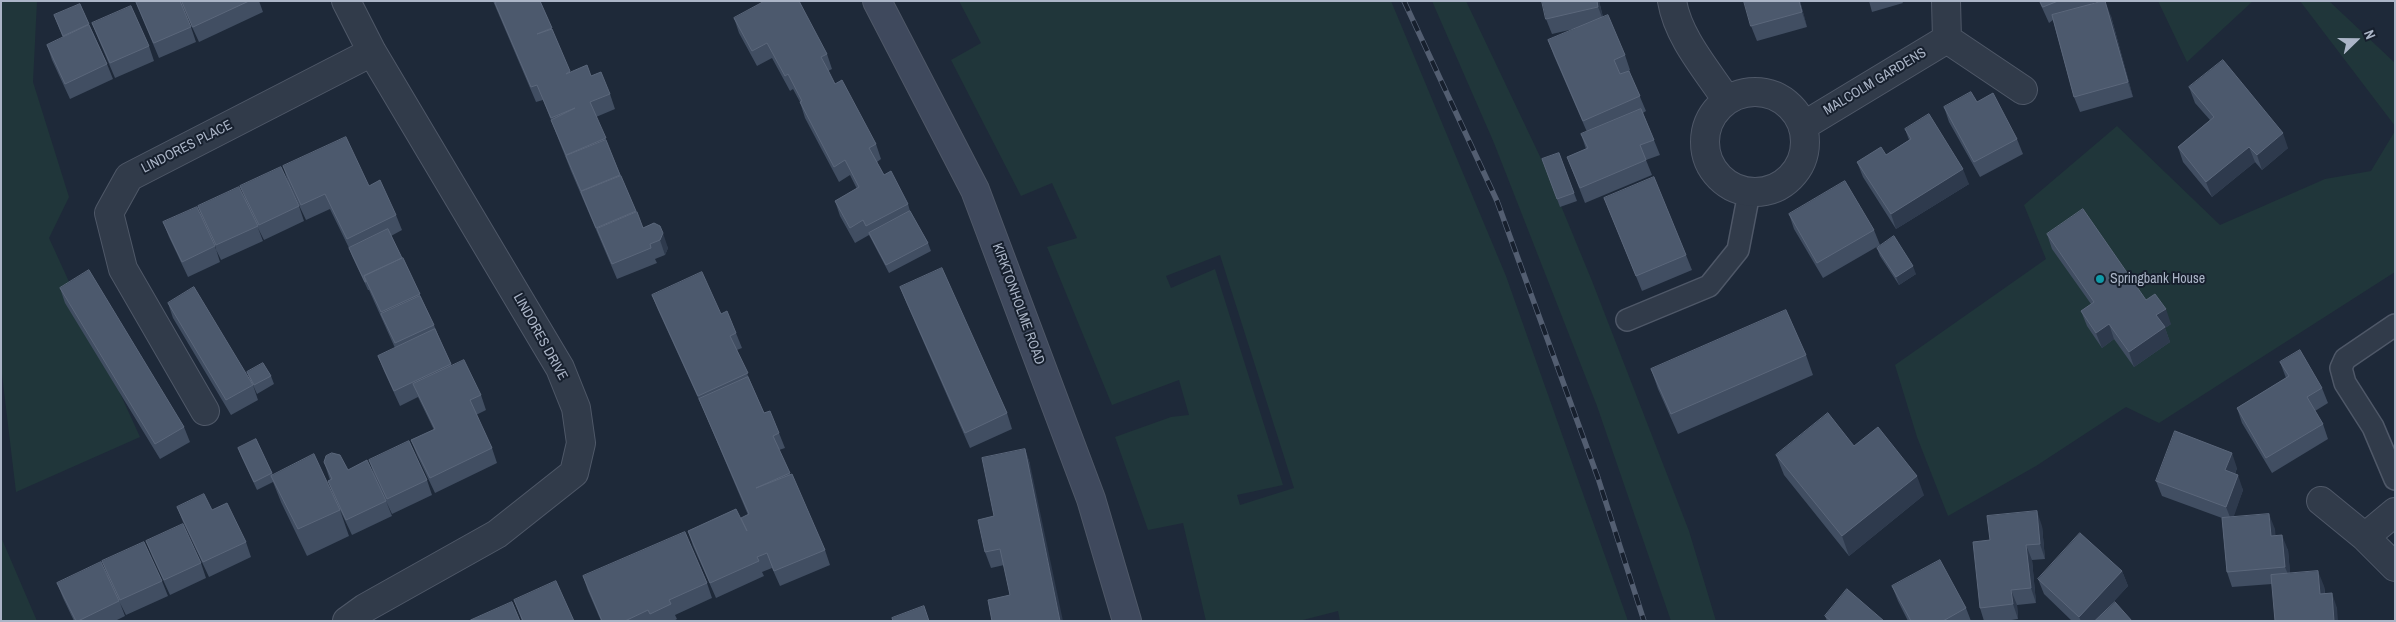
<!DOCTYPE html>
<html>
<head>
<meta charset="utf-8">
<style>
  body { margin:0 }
  #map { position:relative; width:2396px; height:622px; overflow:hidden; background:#1e2939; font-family:"Archivo Narrow",sans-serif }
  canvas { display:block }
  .frame { position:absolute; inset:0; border:2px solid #abb5c7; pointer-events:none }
  .north { position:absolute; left:2331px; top:15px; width:50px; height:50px; -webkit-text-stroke:4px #17202e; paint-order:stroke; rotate:68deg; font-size:14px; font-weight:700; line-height:20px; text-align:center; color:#abb5c7 }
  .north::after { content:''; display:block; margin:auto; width:18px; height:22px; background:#abb5c7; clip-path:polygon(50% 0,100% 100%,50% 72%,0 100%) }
</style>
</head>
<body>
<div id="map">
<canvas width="2396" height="622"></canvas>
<div class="frame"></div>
<div class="north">N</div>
</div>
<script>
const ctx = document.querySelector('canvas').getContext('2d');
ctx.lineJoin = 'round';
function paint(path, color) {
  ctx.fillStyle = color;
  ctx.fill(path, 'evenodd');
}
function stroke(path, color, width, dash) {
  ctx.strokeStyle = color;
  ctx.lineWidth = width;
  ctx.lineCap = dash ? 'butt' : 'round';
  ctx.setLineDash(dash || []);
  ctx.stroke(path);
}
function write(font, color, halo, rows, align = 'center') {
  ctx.font = font + ' "Archivo Narrow",sans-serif';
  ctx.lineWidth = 4;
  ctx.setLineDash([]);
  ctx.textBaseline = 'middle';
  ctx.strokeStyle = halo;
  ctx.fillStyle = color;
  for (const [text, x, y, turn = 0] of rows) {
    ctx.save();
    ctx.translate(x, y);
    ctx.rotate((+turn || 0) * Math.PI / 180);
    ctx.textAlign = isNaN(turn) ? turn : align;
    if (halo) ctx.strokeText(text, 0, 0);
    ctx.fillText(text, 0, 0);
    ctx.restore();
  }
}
const green = new Path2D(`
  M1 1H37L33 82 69 197 49 238 140 437 16 492 1 366Z
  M959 1H1391L1506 276 1628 621H1340L1338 611 1299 621H1206L1183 523 1148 530 1115 437 1171 417 1189 415 1179 380 1112 405 1047 247 1077 238 1052 183 1021 196 951 60 981 43ZM1220 255 1294 488 1240 505 1237 495 1283 485 1215 269 1171 288 1166 276Z
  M1432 1H1466L1545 167 1592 281 1689 531 1716 621H1671L1597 406 1494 143Z
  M2158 1H2253L2187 62Z
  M2300 1H2329L2395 63V126Z
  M2117 126 2220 225 2325 179 2371 171 2395 131V272L2159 423 2126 407 2036 466 1948 516 1917 437 1895 365 2046 259 2024 205Z
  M1 537 37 621H1Z`);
const lane = new Path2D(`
  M1627 320 1709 286 1738 250 1749 193
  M2395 325 2345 359 2341 368 2345 383 2373 427 2395 479`);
const street = new Path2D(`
  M346 1 372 52 560 368 576 408 581 443 574 473 497 534 365 608 347 621
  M1672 1C1678 37 1706 69 1726 99
  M1946 1 1947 39 2023 90
  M1705 142a50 50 0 1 1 100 0a50 50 0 1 1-100 0Z
  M1803 126 1947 39
  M205 411 123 269 109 213 129 177 372 52
  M2321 501 2365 537 2395 567
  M2365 537 2395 512`);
const secondary = new Path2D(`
  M877 1 975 190 1091 499 1127 621`);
const rail = new Path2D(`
  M1404 1 1497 201 1598 478 1644 621`);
const wall = new Path2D(`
  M135 1H180L191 27 196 42 159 58Z
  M180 1H259L263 12 199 42Z
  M493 1H540L570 72 591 76 610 94 615 109 596 117 643 228 654 223 668 248 665 255 655 259 657 263 617 279 571 171 543 100 536 102Z
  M1599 1 1603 17 1625 55 1630 70 1629 71 1646 111 1643 113 1660 155 1646 160 1652 175 1585 203 1567 157 1586 149 1581 134 1587 132 1554 56 1548 40 1578 28 1552 34 1546 19Z
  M1744 1H1800L1807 27 1757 41 1751 26Z
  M1869 1H1902L1903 3 1872 12Z
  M2039 1H2099L2091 4 2111 16 2133 97 2080 112 2074 97 2053 20 2049 23Z
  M80 4 107 64 113 79 70 99 52 60 47 45 63 38 54 15Z
  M734 18 827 54 832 69 828 71 835 84 876 144 881 159 877 162 884 175 908 204 910 211 928 243 931 251 889 273 869 235 855 243 840 216 835 201 857 189 850 175 839 182 805 118 800 102 793 89 790 91 772 58 757 66 739 33Z
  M92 23 149 46 154 61 115 78 98 38Z
  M2189 87 2288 148 2262 170 2255 162 2212 197 2183 162 2178 147 2210 120 2195 103Z
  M1977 102 2017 139 2023 154 1980 177 1949 122 1944 107Z
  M1905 129 1969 184 1896 229 1863 177 1857 162 1886 155 1909 140Z
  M1559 153 1577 201 1560 207 1542 159Z
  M283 166 369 186 396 215 402 230 391 236 402 258H403L434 325 440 340 452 366 481 395 486 410 476 415 492 448 497 463 435 493 417 455 411 440 434 430 418 397 400 406 384 371 378 356 395 348 369 290H368L352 256 349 248 330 209 306 220 288 182Z
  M240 186 299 206 304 221 264 240 258 228 263 241 221 260 203 222 198 206 245 199Z
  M1604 198 1686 255 1692 270 1642 291Z
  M1789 214 1874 230 1880 245 1823 278 1794 229Z
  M163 222 215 246 220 262 188 277 169 237Z
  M2047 234 2146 300 2171 324 2165 328 2170 342 2134 367 2114 339 2102 348 2087 326 2081 311 2091 304 2052 249Z
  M1877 248 1916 274 1899 285 1880 256Z
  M900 287 1007 413 1012 429 970 448 906 302Z
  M60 288 184 427 190 442 160 459 65 303Z
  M652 295 721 314 736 333 742 348 737 350 764 413 779 433 785 448 779 450 825 550 830 565 780 586 772 568 762 572 764 576 716 598 693 546 688 531 743 525 748 515 704 411 658 310Z
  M168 303 250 380 247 372 271 376 274 384 257 394 253 385 258 400 231 415 173 318Z
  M1806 355 1813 375 1678 434 1658 389 1651 369Z
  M2280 362 2322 388 2328 403 2315 411 2323 424 2328 439 2272 473 2242 423 2237 408 2286 378Z
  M256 439 273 475 333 495 328 481 330 480 324 462 348 470 386 501 392 516 352 535 340 510 349 536 307 556 281 502 273 482 257 490 241 456 238 448Z
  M1025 449 1030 464 1010 595 1004 565 991 568 985 552 994 516Z
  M1776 455 1924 495 1849 556 1784 475Z
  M369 460 427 480 432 495 392 514 374 475Z
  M2237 468 2235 474 2243 490 2233 517 2275 529V536L2288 550 2290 574 2324 586 2325 593 2337 608 2272 584 2232 587 2227 572 2222 518 2162 496 2156 481Z
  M177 507 212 510 246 542 251 557 209 577 183 522Z
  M2042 526 2045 559 2032 560 2036 603 2017 605 2018 619 2005 621H1984L1980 608 1990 540Z
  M146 541 201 563 206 578 170 595 152 556Z
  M102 561 162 581 168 596 126 615 120 603 125 616 115 621H74L63 598 57 583 107 575Z
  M2122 571 2128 586 2102 614 2132 621H2072L2044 594 2038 579Z
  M583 576 707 583 712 598 675 615 677 619 674 621H601L588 591Z
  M1892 586 1966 608 1971 621H1908L1898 601Z
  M514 600 574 621H522Z
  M1825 616 1884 621H1827Z`);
const shadedWall = new Path2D(`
  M1597 1H1599L1604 22 1598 7Z
  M1799 1H1800L1807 27 1802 12Z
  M2105 1 2111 16 2133 97 2128 82Z
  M2283 133 2288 148 2262 170 2257 155Z
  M2249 147 2255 162 2212 197 2206 182Z
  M1963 169 1969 184 1896 229 1891 214Z
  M663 233 668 248 665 255 660 240Z
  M1913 266 1916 274 1899 285 1896 277Z
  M2166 309 2171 324 2165 328 2170 342 2134 367 2129 352 2156 315Z
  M2109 324 2114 339 2102 348 2096 333Z
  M1025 449 1030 464 1063 621H1060Z
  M2232 453 2237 468 2230 485 2225 470Z
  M2238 475 2243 490 2232 522 2226 507Z
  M1917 476 1924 495 1849 556 1842 536Z
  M2037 511 2042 526 2045 559 2040 544Z
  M2269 514 2275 529 2277 551 2271 536Z
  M2282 535 2288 550 2291 582 2285 567Z
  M2026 545 2032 560 2036 603 2031 588Z
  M2122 571 2128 586 2096 621H2081L2079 617Z
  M2318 571 2324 586 2326 609 2320 594Z
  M2011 590 2017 605 2018 619 2013 604Z
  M2332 593 2337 608 2338 621H2334Z`);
const building = new Path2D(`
  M136 1H180L191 27 154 43Z
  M182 1H249L193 27Z
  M498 1H540L552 28 537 34 552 29 570 71 566 74 587 65 591 76 601 72 610 94 590 102 606 138 566 155 551 120 575 108 551 118 537 85 531 87 495 3Z
  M765 1H799L827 54 821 57 828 70 835 84 842 80 876 144 869 148 884 175 891 171 908 204 866 226 863 220 850 228 835 201 859 187 845 160 834 167 800 102 802 101 788 74 785 76 767 43 752 51 734 18Z
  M1542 1H1597L1598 7 1546 19Z
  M1744 1H1799L1802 12 1751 26Z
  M2040 1H2058L2043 7Z
  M2103 1H2105L2128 82 2074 97 2052 15Z
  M80 4 89 24 63 36 54 15Z
  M131 6 149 46 110 63 92 23Z
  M1608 15 1625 55 1614 60 1620 74 1629 71 1640 96 1583 121 1548 40Z
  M89 25 107 64 65 84 47 45Z
  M2223 60 2283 133 2257 155 2249 147 2206 182 2178 147 2214 117 2189 87Z
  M1971 92 1977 102 1993 93 2017 139 1974 162 1944 107Z
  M1641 109 1654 140 1640 145 1646 160 1580 188 1567 157 1588 148 1581 134Z
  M1929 114 1963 169 1891 214 1857 162 1881 147 1886 155 1911 139 1905 129Z
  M346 137 369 186 380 180 396 215 347 239 325 194 301 205 283 166Z
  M606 140 620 175 581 191 566 156Z
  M1559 153 1574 193 1557 199 1542 159Z
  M281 167 299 206 259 225 240 186Z
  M621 176 636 211 596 228 581 192Z
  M1654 177 1686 255 1636 276 1604 198Z
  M1845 181 1874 230 1817 263 1789 214Z
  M239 187 258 226 216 245 198 206Z
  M197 207 215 246 182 262 163 222Z
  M2083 209 2146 300 2155 294 2166 309 2156 315 2165 327 2129 352 2109 324 2096 333 2081 311 2094 302 2047 234Z
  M910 211 928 243 886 265 869 233Z
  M637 212 643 228 654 223 660 226 663 233 660 240 650 244 651 248 612 264 597 229Z
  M388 229 402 258 364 276 366 282H365L349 248Z
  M1894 236 1913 266 1896 277 1877 248Z
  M403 258 420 294 381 312 364 276Z
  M942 268 1007 413 965 433 900 287Z
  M89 270 184 427 155 444 60 288Z
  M702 272 721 314 727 311 736 333 730 336 748 373 698 396 652 295Z
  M194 287 253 385 226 400 168 303Z
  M420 296 434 325 395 343 381 314Z
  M1786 310 1806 355 1671 414 1651 369Z
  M435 329 451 364 394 391 378 356Z
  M2300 350 2322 388 2307 397 2323 424 2266 458 2237 408 2289 376 2280 362Z
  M464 360 481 395 470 400 492 448 430 478 411 440 435 429 413 384Z
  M263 363 271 376 254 385 247 372Z
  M748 377 764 413 770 411 779 433 773 436 790 473 756 488 792 474 825 550 774 571 767 553 757 557 759 561 710 583 688 531 736 509 747 531 741 518 749 514 699 399Z
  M1828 413 1854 446 1878 427 1917 476 1842 536 1776 455Z
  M2175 431 2232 453 2225 470 2238 475 2226 507 2156 481Z
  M256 439 272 473 254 482 238 448Z
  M409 441 427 480 387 499 369 460Z
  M1025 449 1060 621H992L988 600 1010 595 1000 549 985 552 978 520 994 516 982 458Z
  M332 453 340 455 348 470 367 460 386 501 346 520 328 481 332 479 324 462 326 456Z
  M314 454 340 510 298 529 271 476Z
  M204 494 212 510 227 503 246 542 203 562 177 507Z
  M2037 511 2040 544 2026 545 2031 588 2011 590 2013 604 1980 608 1973 542 1990 540 1987 516Z
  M2269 514 2271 536 2282 535 2285 567 2227 572 2222 518Z
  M183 524 201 563 164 580 146 541Z
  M685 532 707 583 669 600 671 604 650 614 648 610 625 621H602L583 576Z
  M2080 533 2122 571 2079 617 2038 579Z
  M144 542 162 581 120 600 102 561Z
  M1940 560 1966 608 1943 621H1911L1892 586Z
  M101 562 119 601 78 621H76L57 583Z
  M2318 571 2320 594 2332 593 2334 621H2275L2271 575Z
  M556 581 574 621H523L514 600Z
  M1847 589 1884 621H1831L1825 616Z
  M512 602 520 621 471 620Z
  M2115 602 2132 621H2095Z
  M924 606 929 621H893L892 618Z`);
const markers = [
  [2100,279,5,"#0f9aa8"]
];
const streetNames = [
  ["MALCOLM GARDENS",1875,82,-31],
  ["LINDORES PLACE",187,147,-27],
  ["KIRKTONHOLME ROAD",1018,304,70],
  ["LINDORES DRIVE",540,337,61]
];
const poiNames = [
  ["Springbank House",2110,279]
];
paint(green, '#20363a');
stroke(lane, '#4f5868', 24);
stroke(street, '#4f5868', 30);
stroke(secondary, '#4f5868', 30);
stroke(lane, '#313b4a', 21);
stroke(street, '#313b4a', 28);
stroke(secondary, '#3f495d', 28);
stroke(rail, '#535e71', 5.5);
stroke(rail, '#17202e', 4, [11]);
paint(wall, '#414e62');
paint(shadedWall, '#2e3a4d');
paint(building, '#4c596d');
stroke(building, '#5b677b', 1);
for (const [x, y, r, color] of markers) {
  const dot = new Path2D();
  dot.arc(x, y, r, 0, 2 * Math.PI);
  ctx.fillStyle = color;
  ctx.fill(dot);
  stroke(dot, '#17202e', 2);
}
write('14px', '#abb5c7', '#17202e', streetNames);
write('14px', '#abb5c7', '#17202e', poiNames, 'left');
</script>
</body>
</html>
